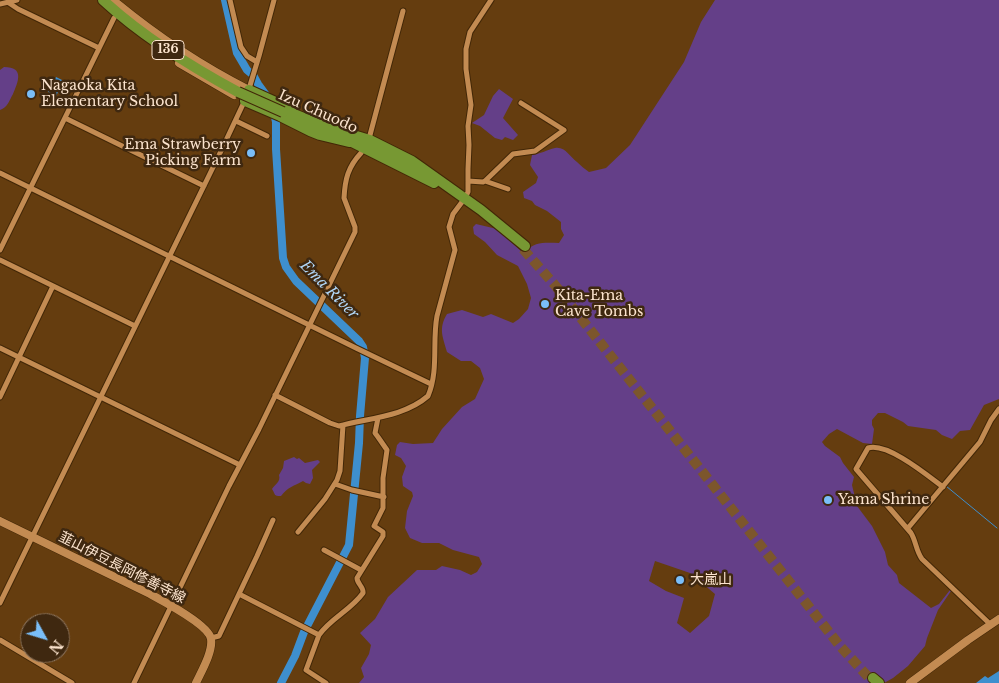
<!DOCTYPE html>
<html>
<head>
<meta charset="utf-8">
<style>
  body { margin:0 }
  #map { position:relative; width:999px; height:683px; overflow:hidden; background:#653d0f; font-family:"Libre Baskerville",serif }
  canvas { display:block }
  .north { position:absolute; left:20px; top:613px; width:50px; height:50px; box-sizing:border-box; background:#3f2810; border:1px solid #8b735c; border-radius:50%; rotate:129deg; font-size:14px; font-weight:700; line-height:20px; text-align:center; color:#fce4ce }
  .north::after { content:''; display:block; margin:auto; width:18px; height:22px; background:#7abef8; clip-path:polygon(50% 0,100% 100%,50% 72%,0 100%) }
</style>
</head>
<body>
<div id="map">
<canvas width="999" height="683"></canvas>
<div class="north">N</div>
</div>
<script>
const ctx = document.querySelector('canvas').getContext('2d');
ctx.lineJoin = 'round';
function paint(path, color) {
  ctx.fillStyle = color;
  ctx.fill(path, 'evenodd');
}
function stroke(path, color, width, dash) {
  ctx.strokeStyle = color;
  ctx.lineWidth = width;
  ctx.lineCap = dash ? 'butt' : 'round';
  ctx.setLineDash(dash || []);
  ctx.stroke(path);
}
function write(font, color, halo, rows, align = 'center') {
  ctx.font = font + ' "Libre Baskerville","Noto Sans JP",serif';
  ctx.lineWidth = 5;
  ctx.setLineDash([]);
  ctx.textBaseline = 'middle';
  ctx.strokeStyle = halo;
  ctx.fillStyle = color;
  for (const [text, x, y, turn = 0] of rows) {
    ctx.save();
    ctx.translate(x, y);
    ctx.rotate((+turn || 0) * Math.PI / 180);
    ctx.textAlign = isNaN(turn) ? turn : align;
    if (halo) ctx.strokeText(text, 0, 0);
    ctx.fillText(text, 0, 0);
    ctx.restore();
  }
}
const green = new Path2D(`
  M715 0H999V399L984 405 970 430 960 431 952 439 942 435 936 430 908 426 903 422 885 413H878L872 420V425L874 429 872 444 863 443 837 429 829 434 822 442 825 446 840 457 843 463 854 477 852 485 857 506 872 526 885 552 888 565 897 575 899 583 931 608 939 604 950 590 951 591 938 610 927 638 925 646 908 666 893 678 884 683 876 676 870 683H359L364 677 361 668 369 654 371 645 360 633 375 619 388 597 417 570H436L442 566 460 570 471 575 477 572 482 564 479 557 453 550 439 543H422L410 538 405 528 407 511 413 496 412 492 403 486 402 477 406 466 401 458 395 455 397 445 400 442 413 444 433 443 442 429 462 407 475 399 484 379 480 368 471 361H461L447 352C443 337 438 329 447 314L462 310 483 317 491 314 513 323 519 319 528 309 531 298 527 284 518 266 497 255 485 242 474 234 473 227 476 224 497 229 523 253 526 252C534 241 546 243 559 243L564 235 561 229V222L547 211 535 205 532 201 524 198 523 192 536 183 538 177 530 165 532 155C540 154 547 150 555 148 565 146 570 157 577 162 581 166 585 169 589 172L606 168 630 145 684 62 701 22ZM655 561 690 573 715 594 709 616 690 633 677 623 684 598 666 591 649 581Z
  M4 67C25 67 18 82 13 94 9 101 8 107 0 110V70Z
  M499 89 513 99 503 118 518 135 513 140 505 137 502 140 495 138 480 126 472 123 484 115 493 96Z
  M294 457 297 459 299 458 305 463 318 460 320 462 312 470 313 478 310 484 306 483 303 481C294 486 288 487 281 496 273 496 276 495 272 489 275 484 281 482 279 475L283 468 284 461Z`);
const water = new Path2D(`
  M56 77 64 81 56 96 48 92Z
  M999 671V683H976L985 676 988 678Z`);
const stream = new Path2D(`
  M946 486 997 528`);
const river = new Path2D(`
  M225 0 237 53 247 70 253 75 258 84 269 99
  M274 112 276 122V149L283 258 286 267 296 281 359 341 363 347 365 358 360 416 359 443 349 545 304 632 295 656 281 683`);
const highwayTunnel = new Path2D(`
  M523 249 554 284 840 646 871 680`);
const street = new Path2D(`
  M230 0 241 47 247 56 257 62
  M9 3 18 9 99 48
  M0 4 17 0
  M248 92 259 56 274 0
  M65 118 204 186
  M236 121 267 136
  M370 135 403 11
  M0 173 358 349 431 384
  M468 181 483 182 485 181 513 154 535 151 564 130 521 103
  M485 181 508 189
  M466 196 468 192V169L469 145 468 126 471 105 466 69V49L470 32 491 0
  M0 250 114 18
  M0 260 135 326
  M0 348 240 465
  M275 395 330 423 339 426C368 418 404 417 428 396 439 370 432 342 437 316L455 250 449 227 453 214 462 202
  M0 397 53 286
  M335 484 352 490 384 497
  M943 487C927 475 887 442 868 448L856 469 911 533C916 541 916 551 922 559L991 625
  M908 528 980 442 991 420 999 409
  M298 532 325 499 337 480 340 471 343 425
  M324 550 361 570
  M239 594 319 635
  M0 603 221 151 245 100
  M211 638 219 636 257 556 273 520
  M0 640 72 683
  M134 683 229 486 259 429 355 232V227L344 198C345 179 348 167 361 153
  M326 683 306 670 319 635C331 618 351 610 363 593 364 587 357 584 357 578L383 536V532L374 526 383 508V478L387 450 378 437 375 433 378 418`);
const secondary = new Path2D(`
  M113 0C155 35 200 65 249 90
  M179 63 234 95
  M0 521 150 594C163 601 209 625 211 639 213 652 201 672 196 683
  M910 683 968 640 999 619`);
const highway = new Path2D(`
  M103 0C143 37 190 66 238 92
  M249 90 291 109
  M245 101 280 116 310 131 320 135 349 142
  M284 110 323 126 370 140 412 161 481 210 525 246
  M342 137 434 183
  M873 678 879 683`);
const highwayBridge = new Path2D(`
  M238 92 283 112`);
const markers = [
  [31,94,5,"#7abef8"],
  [251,153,5,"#7abef8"],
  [545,304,5,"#7abef8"],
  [828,500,5,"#7abef8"],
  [680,580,5,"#7abef8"]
];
const shields = [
  [168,50,32]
];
const shieldNames = [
  ["136",168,50]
];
const poiNames = [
  ["Nagaoka Kita",41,86],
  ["Elementary School",41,102],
  ["Ema Strawberry",241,145,"right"],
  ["Picking Farm",241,161,"right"],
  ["Kita-Ema",555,296],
  ["Cave Tombs",555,312],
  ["Yama Shrine",838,500],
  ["大嵐山",690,580]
];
const streetNames = [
  ["Izu Chuodo",318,112,24],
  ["韮山伊豆長岡修善寺線",122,568,27]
];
const waterNames = [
  ["Ema River",329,290,45]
];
paint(green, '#643f88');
paint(water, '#3e8fce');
stroke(stream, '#3e8fce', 1);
stroke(river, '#3e8fce', 8);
stroke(highwayTunnel, '#7c562c', 10, [10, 5]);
stroke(street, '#422707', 7);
stroke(secondary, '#422707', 9);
stroke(highway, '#422707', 12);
stroke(street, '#c38b52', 5);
stroke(secondary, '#c38b52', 8);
stroke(highway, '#779833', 10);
stroke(highwayBridge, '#422707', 12, []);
stroke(highwayBridge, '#779833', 10);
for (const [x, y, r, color] of markers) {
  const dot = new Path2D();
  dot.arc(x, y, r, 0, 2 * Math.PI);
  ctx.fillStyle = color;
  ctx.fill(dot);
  stroke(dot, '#3f2810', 2);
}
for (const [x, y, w] of shields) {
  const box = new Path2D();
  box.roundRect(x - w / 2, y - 9.5, w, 19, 4);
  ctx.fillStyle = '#3f2810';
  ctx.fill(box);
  stroke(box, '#fce4ce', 1);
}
write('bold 12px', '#fce4ce', null, shieldNames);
write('14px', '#fce4ce', '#3f2810', poiNames, 'left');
write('14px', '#fce4ce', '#3f2810', streetNames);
write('italic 15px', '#b1d7f8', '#3f2810', waterNames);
</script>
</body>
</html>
